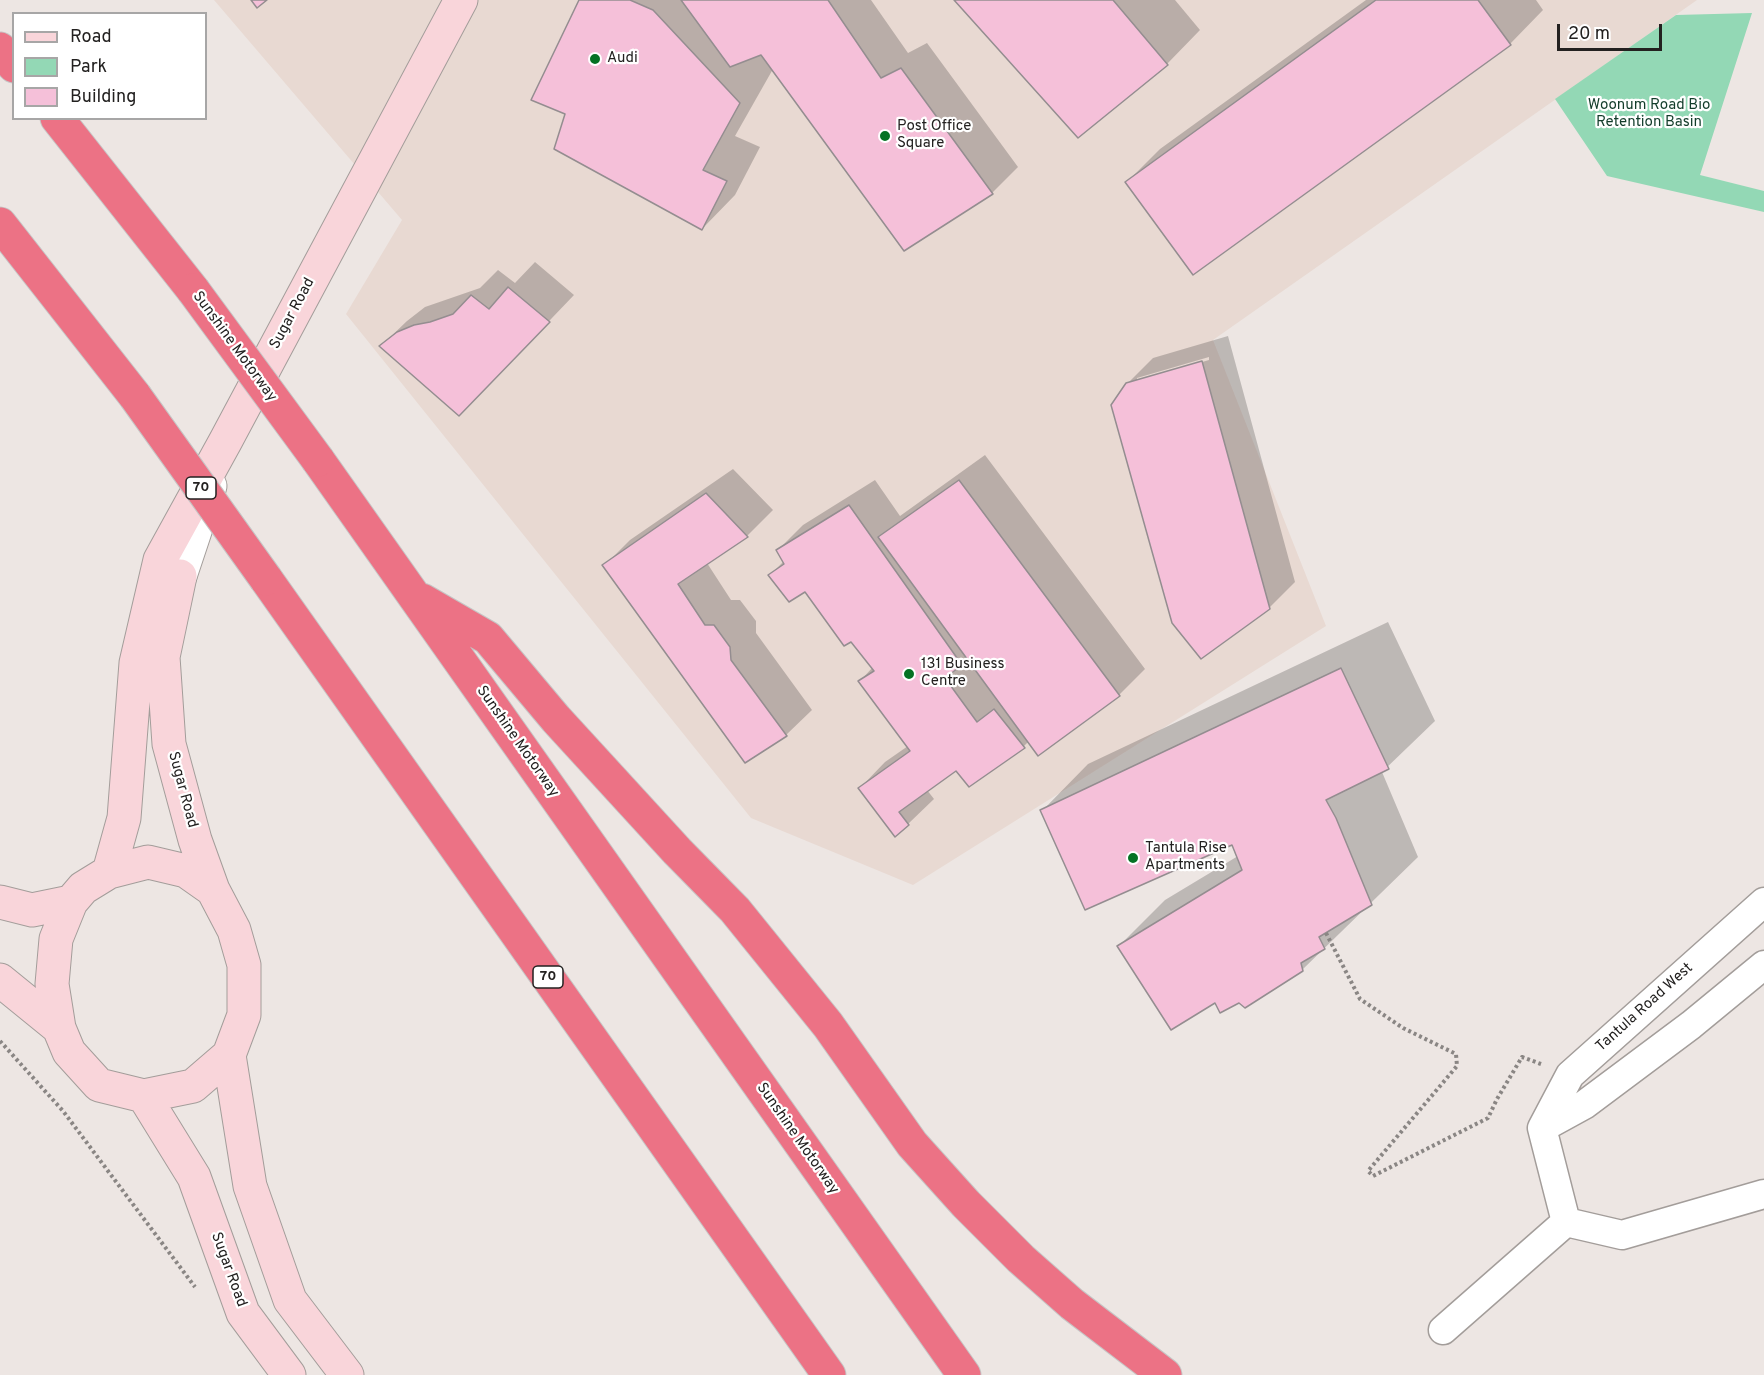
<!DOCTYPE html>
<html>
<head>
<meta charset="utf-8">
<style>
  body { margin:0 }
  #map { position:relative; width:1764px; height:1375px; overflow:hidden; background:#ede6e3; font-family:Overpass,sans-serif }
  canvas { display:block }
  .legend { position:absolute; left:12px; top:12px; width:195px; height:108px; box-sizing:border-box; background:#fff; border:2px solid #a7a6a6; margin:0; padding:8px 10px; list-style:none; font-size:18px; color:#232120 }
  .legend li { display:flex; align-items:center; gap:12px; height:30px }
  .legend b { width:30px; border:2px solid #a7a6a6 }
  .scale { position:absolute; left:1557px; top:24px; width:105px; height:27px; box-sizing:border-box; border:3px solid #232120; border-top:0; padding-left:8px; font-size:18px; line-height:21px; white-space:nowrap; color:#232120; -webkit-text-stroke:4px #fff; paint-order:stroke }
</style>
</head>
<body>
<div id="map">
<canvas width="1764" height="1375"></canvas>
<ul class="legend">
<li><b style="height:8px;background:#f9d5da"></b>Road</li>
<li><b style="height:16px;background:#93d8b5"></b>Park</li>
<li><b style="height:16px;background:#f5c0d9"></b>Building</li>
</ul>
<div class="scale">20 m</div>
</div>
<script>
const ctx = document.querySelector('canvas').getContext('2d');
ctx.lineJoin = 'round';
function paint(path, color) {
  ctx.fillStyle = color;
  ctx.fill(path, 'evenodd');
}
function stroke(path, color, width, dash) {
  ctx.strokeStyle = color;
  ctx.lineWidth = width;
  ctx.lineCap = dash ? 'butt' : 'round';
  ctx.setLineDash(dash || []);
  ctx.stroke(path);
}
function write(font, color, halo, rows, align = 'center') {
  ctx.font = font + ' Overpass,sans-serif';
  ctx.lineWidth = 4.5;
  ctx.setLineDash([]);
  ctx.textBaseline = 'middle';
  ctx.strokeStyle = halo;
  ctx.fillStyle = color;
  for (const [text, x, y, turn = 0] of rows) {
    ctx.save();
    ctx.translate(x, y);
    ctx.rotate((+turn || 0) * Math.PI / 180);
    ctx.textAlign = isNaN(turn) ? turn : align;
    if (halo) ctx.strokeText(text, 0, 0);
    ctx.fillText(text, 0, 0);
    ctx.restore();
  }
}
const built = new Path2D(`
  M214 0H1697L1213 340 1326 626 913 885 751 818 346 314 402 220Z`);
const green = new Path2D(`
  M1752 13 1700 175 1764 191V212L1607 176 1555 99 1676 15Z`);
const shadow = new Path2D(`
  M581 0H871L908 53 927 43 1018 167 992 193 773 69 735 136 760 147 735 195 702 229 567 114Z
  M956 0H1175L1200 30 1167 64Z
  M1366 0H1536L1543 10 1510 44 1126 183 1160 149Z
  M535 262 574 295 485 388 381 346 407 321 425 307 480 288 498 270 515 283Z
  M1228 336 1295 582 1269 608 1127 384 1153 358ZM1209 357V360L1137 381V378Z
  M985 455 1145 669 1119 695 1038 754 1029 741 1024 746 956 769 927 790 934 799 908 824 860 788 885 762 908 746 860 681 873 667 806 590 770 575 784 561 778 550 803 525 875 480 900 516Z
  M733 469 773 510 747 536 707 563 731 600H740L756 621V633L812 710 786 735 604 566 630 540Z
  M1388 622 1435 721 1382 772 1418 857 1302 970 1215 1001 1119 946 1165 900 1238 856 1233 843 1042 811 1088 764Z`);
const building = new Path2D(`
  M251 0H267L257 8Z
  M579 0H630L653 10 740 103 703 170 727 181 702 230 554 149 565 114 531 100Z
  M681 0H828L881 78 901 68 993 194 904 251 761 55 730 67Z
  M954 0H1113L1168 65 1078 138Z
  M1376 0H1478L1511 45 1193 275 1125 182Z
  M508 287 550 322 459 416 379 346 397 332 414 325 430 322 453 314 471 295 489 309Z
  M1202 361 1270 609 1201 659 1172 623 1111 405 1126 383Z
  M959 480 1120 696 1038 756 878 537Z
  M706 493 748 537 678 584 705 625H714L730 647 731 660 787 736 745 763 602 565Z
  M849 505 962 665 945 678 977 722 994 709 1025 748 969 787 956 771 899 812 909 825 895 837 858 788 910 751 858 681 874 671 851 642 844 646 805 592 789 602 768 575 784 564 776 550Z
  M1341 668 1389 769 1326 800 1336 818 1372 905 1319 937 1325 949 1301 963 1303 971 1245 1008 1239 1003 1220 1013 1215 1003 1171 1030 1117 946 1242 870 1232 845 1085 910 1040 810Z`);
const path = new Path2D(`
  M1326 933 1360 999 1403 1028 1456 1054 1457 1066 1368 1171 1373 1176 1488 1118 1497 1099 1522 1057 1541 1064
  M0 1041 63 1111 195 1287`);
const minor = new Path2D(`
  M1764 902 1570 1075 1542 1128 1566 1222 1622 1235 1764 1194
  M1542 1128 1584 1105 1691 1025 1764 965
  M1443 1330 1566 1222`);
const tertiary = new Path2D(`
  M180 576 210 486`);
const secondary = new Path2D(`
  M180 576 163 657 169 744 195 840 213 890
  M148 862 186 871 213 890 234 930 244 965V1015L229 1055 193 1086 144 1096 99 1085 69 1052 59 1028 52 984 56 939 71 902 83 888 109 872Z
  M109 872 124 818 136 663 160 560 225 442 461 0
  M0 902 32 910 71 902
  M0 980 59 1028
  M229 1055 250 1186 290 1300 347 1375
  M144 1096 194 1177 243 1313 289 1375`);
const motorway = new Path2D(`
  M0 49 14 66
  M57 118 193 290
  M0 224 135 396
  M318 460 964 1375
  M266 579 829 1375
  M422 600 488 638 556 719 677 851 735 910 828 1025 912 1144 966 1204 1021 1259 1072 1304 1165 1375`);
const motorwayBridge = new Path2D(`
  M193 290 318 460
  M135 396 266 579`);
const markers = [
  [595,59,6,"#057224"],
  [885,136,6,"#057224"],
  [909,674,6,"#057224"],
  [1133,858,6,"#057224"]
];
const shields = [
  [201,488,30],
  [548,977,30]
];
const shieldNames = [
  ["70",201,488],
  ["70",548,977]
];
const poiNames = [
  ["Audi",607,59],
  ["Post Office",897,127],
  ["Square",897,144],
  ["131 Business",921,665],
  ["Centre",921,682],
  ["Tantula Rise",1145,849],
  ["Apartments",1145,866]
];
const parkNames = [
  ["Woonum Road Bio",1649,106],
  ["Retention Basin",1649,123]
];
const streetNames = [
  ["Sugar Road",293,314,-62],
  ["Sunshine Motorway",234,347,54],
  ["Sunshine Motorway",517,742,55],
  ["Sugar Road",182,790,75],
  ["Tantula Road West",1645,1008,-42],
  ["Sunshine Motorway",797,1139,55],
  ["Sugar Road",228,1270,70]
];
paint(built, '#e8d9d2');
paint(green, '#93d8b5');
paint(shadow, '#0003');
paint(building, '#f5c0d9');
stroke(building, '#948d90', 1.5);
stroke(minor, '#a39d9a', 31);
stroke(tertiary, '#a39d9a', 35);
stroke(secondary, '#a39d9a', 35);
stroke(motorway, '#c6c5c5', 35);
stroke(path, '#8a8684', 4, [3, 3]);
stroke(minor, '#fff', 28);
stroke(tertiary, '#fff', 33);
stroke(secondary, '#f9d5da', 33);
stroke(motorway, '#ec7285', 33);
stroke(motorwayBridge, '#c6c5c5', 35, []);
stroke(motorwayBridge, '#ec7285', 33);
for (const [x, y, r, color] of markers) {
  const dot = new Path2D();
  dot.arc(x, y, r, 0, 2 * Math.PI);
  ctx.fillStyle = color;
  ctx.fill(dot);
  stroke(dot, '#fff', 2);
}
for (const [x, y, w] of shields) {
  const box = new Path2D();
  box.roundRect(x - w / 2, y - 11, w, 22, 4.5);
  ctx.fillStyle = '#fff';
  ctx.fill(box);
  stroke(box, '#232120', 1.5);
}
write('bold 14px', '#232120', null, shieldNames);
write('15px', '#232120', '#fff', poiNames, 'left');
write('15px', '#133d2b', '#fff', parkNames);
write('15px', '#232120', '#fff', streetNames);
</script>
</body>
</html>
